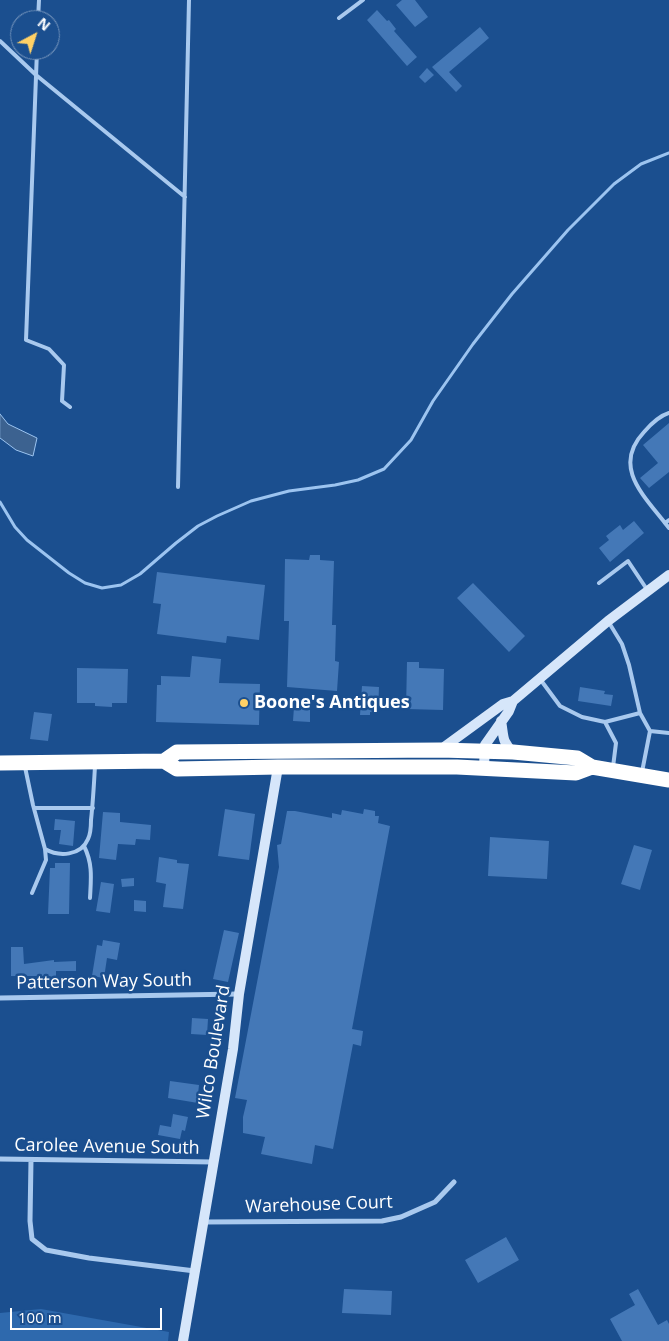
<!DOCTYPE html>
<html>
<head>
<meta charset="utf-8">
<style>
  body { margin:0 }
  #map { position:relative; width:669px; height:1341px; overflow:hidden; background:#1b4f8f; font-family:"Open Sans",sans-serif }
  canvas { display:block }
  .north { position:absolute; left:10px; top:10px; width:50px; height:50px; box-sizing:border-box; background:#1b4f8f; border:1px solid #7695bc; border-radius:50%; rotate:40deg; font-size:14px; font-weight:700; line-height:20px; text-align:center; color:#fff }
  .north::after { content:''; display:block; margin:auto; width:18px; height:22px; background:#ffd166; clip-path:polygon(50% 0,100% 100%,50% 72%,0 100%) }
  .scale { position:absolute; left:10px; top:1308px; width:152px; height:22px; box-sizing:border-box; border:2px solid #fff; border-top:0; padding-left:6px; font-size:15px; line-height:18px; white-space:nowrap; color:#fff; -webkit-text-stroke:4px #1b4f8f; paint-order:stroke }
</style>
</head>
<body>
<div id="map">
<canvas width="669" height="1341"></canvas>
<div class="north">N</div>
<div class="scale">100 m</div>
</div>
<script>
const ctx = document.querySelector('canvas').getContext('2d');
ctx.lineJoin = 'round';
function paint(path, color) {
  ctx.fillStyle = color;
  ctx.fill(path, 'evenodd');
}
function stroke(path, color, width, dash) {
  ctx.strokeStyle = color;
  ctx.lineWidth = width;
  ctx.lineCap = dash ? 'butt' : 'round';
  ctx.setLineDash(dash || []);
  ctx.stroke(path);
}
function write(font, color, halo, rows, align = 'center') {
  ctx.font = font + ' "Open Sans",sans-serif';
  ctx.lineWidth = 5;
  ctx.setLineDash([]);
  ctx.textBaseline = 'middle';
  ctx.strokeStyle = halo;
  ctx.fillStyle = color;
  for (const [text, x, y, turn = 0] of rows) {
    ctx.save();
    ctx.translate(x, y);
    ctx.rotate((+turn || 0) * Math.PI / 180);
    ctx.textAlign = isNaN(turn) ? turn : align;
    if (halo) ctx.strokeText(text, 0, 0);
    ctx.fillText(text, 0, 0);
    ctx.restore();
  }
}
const green = new Path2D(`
  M41 1309 169 1332 168 1341H0V1313Z`);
const water = new Path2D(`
  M0 414 8 424 37 438 33 456 16 450 0 438Z`);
const stream = new Path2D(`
  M0 502 15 527 27 540 69 573 85 583 102 588 121 585 140 574 176 543 198 526 217 516 251 501 289 491 335 485 358 480 384 469 411 440 433 401 473 344 512 294 568 230 614 184 641 164 669 153`);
const building = new Path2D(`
  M402 0H415L428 17 415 27 396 5Z
  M377 10 387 21 389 20 396 29 394 31 417 57 407 66 367 20Z
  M480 27 489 38 449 72 462 86 456 92 432 67Z
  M427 68 434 75 425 83 419 77Z
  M669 423V472L649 488 640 478 658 463 643 445Z
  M634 521 644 533 610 562 599 548 609 540 606 536 620 525 623 530Z
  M310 555H320V560L334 561 332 625H336L335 661 339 662 337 691 287 687 289 621H284L285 559 309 560Z
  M157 572 265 585 259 640 227 636 226 643 157 634 161 604 153 603Z
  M473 583 525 636 509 652 457 598Z
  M192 656 221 659 219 683 260 684 259 725 156 722 157 685H161V676L190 677Z
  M407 662H419V668L444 669 443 710 406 709Z
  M77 668 128 669 127 703H112V707L95 706V703H77Z
  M362 686 379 687 378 713 370 712V715H360Z
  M580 687 605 691 604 694 613 695 611 706 578 701Z
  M294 707 310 708V722L293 721Z
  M34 712 52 714 48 741 30 739Z
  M225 809 255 814 249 860 218 856Z
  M364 809 375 811V816H379L378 823 390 826 352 1029 363 1031 361 1046 353 1044 333 1149 315 1145 312 1164 261 1154 265 1137 243 1133V1117L247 1100 235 1098 279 867 277 845 281 844 287 811H295L332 818V813L341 815 342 810 363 814Z
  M103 812 120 813V822L151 825 150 840 136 839 135 845 118 844 116 860 99 858Z
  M55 819 75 821 73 846 59 844 61 830H54Z
  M490 837 549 841 547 879 488 876Z
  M634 845 652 850 640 890 621 884Z
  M159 857 177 860V863L189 864 183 909 163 907 166 884 156 882Z
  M55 863H70L69 914H48L50 868H55Z
  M134 878V886L122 887 121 879Z
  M101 882 114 884 110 913 96 911Z
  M134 900 146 901V912L134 911Z
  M224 930 239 933 228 982 213 979Z
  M103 940 120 943 117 960 107 958 104 978 92 976 97 945 102 946Z
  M11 947H23L24 964 54 960V962L76 961V971H56V976L38 979V976H11Z
  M192 1018 208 1019 207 1035 191 1034Z
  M170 1081 199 1085 198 1094 209 1096 207 1108 198 1107V1103L168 1098Z
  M173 1114 188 1117 185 1131 182 1130 180 1139 158 1135 160 1125 171 1127Z
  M506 1237 519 1260 478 1283 465 1260Z
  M344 1289 392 1291 391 1315 342 1313Z
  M638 1289 658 1325 667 1320 669 1324V1341H622L610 1319 635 1305 629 1294Z`);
const lane = new Path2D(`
  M339 18 363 0
  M38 20 39 0
  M0 41 36 75 185 197
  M37 50 26 340 49 349 64 365 62 401 70 407
  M178 487 189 0
  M669 520 665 523 669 528
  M665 523C643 495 612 466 644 432 651 424 659 416 669 413
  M599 583 628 561 648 591
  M540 679 560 706 582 717 605 722 640 713 629 665 622 644 608 621
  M640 713 650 731 642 772
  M605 722 616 743 613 767
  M650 731 669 733
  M25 767 33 805 45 849C59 857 81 856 88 839 91 833 91 826 91 820 93 802 94 784 95 766
  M34 808H93
  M84 846C93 864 91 879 90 898
  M32 893 46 860 45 849`);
const street = new Path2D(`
  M0 998 239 994
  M0 1159 214 1162
  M31 1160 30 1221 32 1239 46 1250 89 1258 195 1271
  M204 1222 382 1221 401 1217 435 1202 454 1182`);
const secondary = new Path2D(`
  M501 721C504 735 501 741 513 752
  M440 750 503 704 513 701 608 621 669 575
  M484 767 485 745 509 711 513 701
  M183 1341 233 1049 239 994 278 767`);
const highway = new Path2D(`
  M164 761 177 769 278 767H457L576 773 592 767
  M0 763 164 761 177 752 440 750 513 752 577 758 592 767 669 780`);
const markers = [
  [244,703,5,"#ffd166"]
];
const poiNames = [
  ["Boone's Antiques",254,703]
];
const streetNames = [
  ["Patterson Way South",104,982,-1],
  ["Wilco Boulevard",214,1052,-81],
  ["Carolee Avenue South",107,1147,1],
  ["Warehouse Court",319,1205,-2]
];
paint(green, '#2e69ad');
paint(water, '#3c6290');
stroke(water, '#9cc4f0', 1);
stroke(stream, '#9cc4f0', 3);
paint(building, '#4478b7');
stroke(lane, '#a9c9ee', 4);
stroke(street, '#a9c9ee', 5);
stroke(secondary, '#d6e6fa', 10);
stroke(highway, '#fff', 15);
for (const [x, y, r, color] of markers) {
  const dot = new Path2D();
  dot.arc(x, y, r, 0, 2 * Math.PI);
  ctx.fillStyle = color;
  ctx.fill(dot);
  stroke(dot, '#1b4f8f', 2);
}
write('bold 18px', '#fff', '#1b4f8f', poiNames, 'left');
write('18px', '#fff', '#1b4f8f', streetNames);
</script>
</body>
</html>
